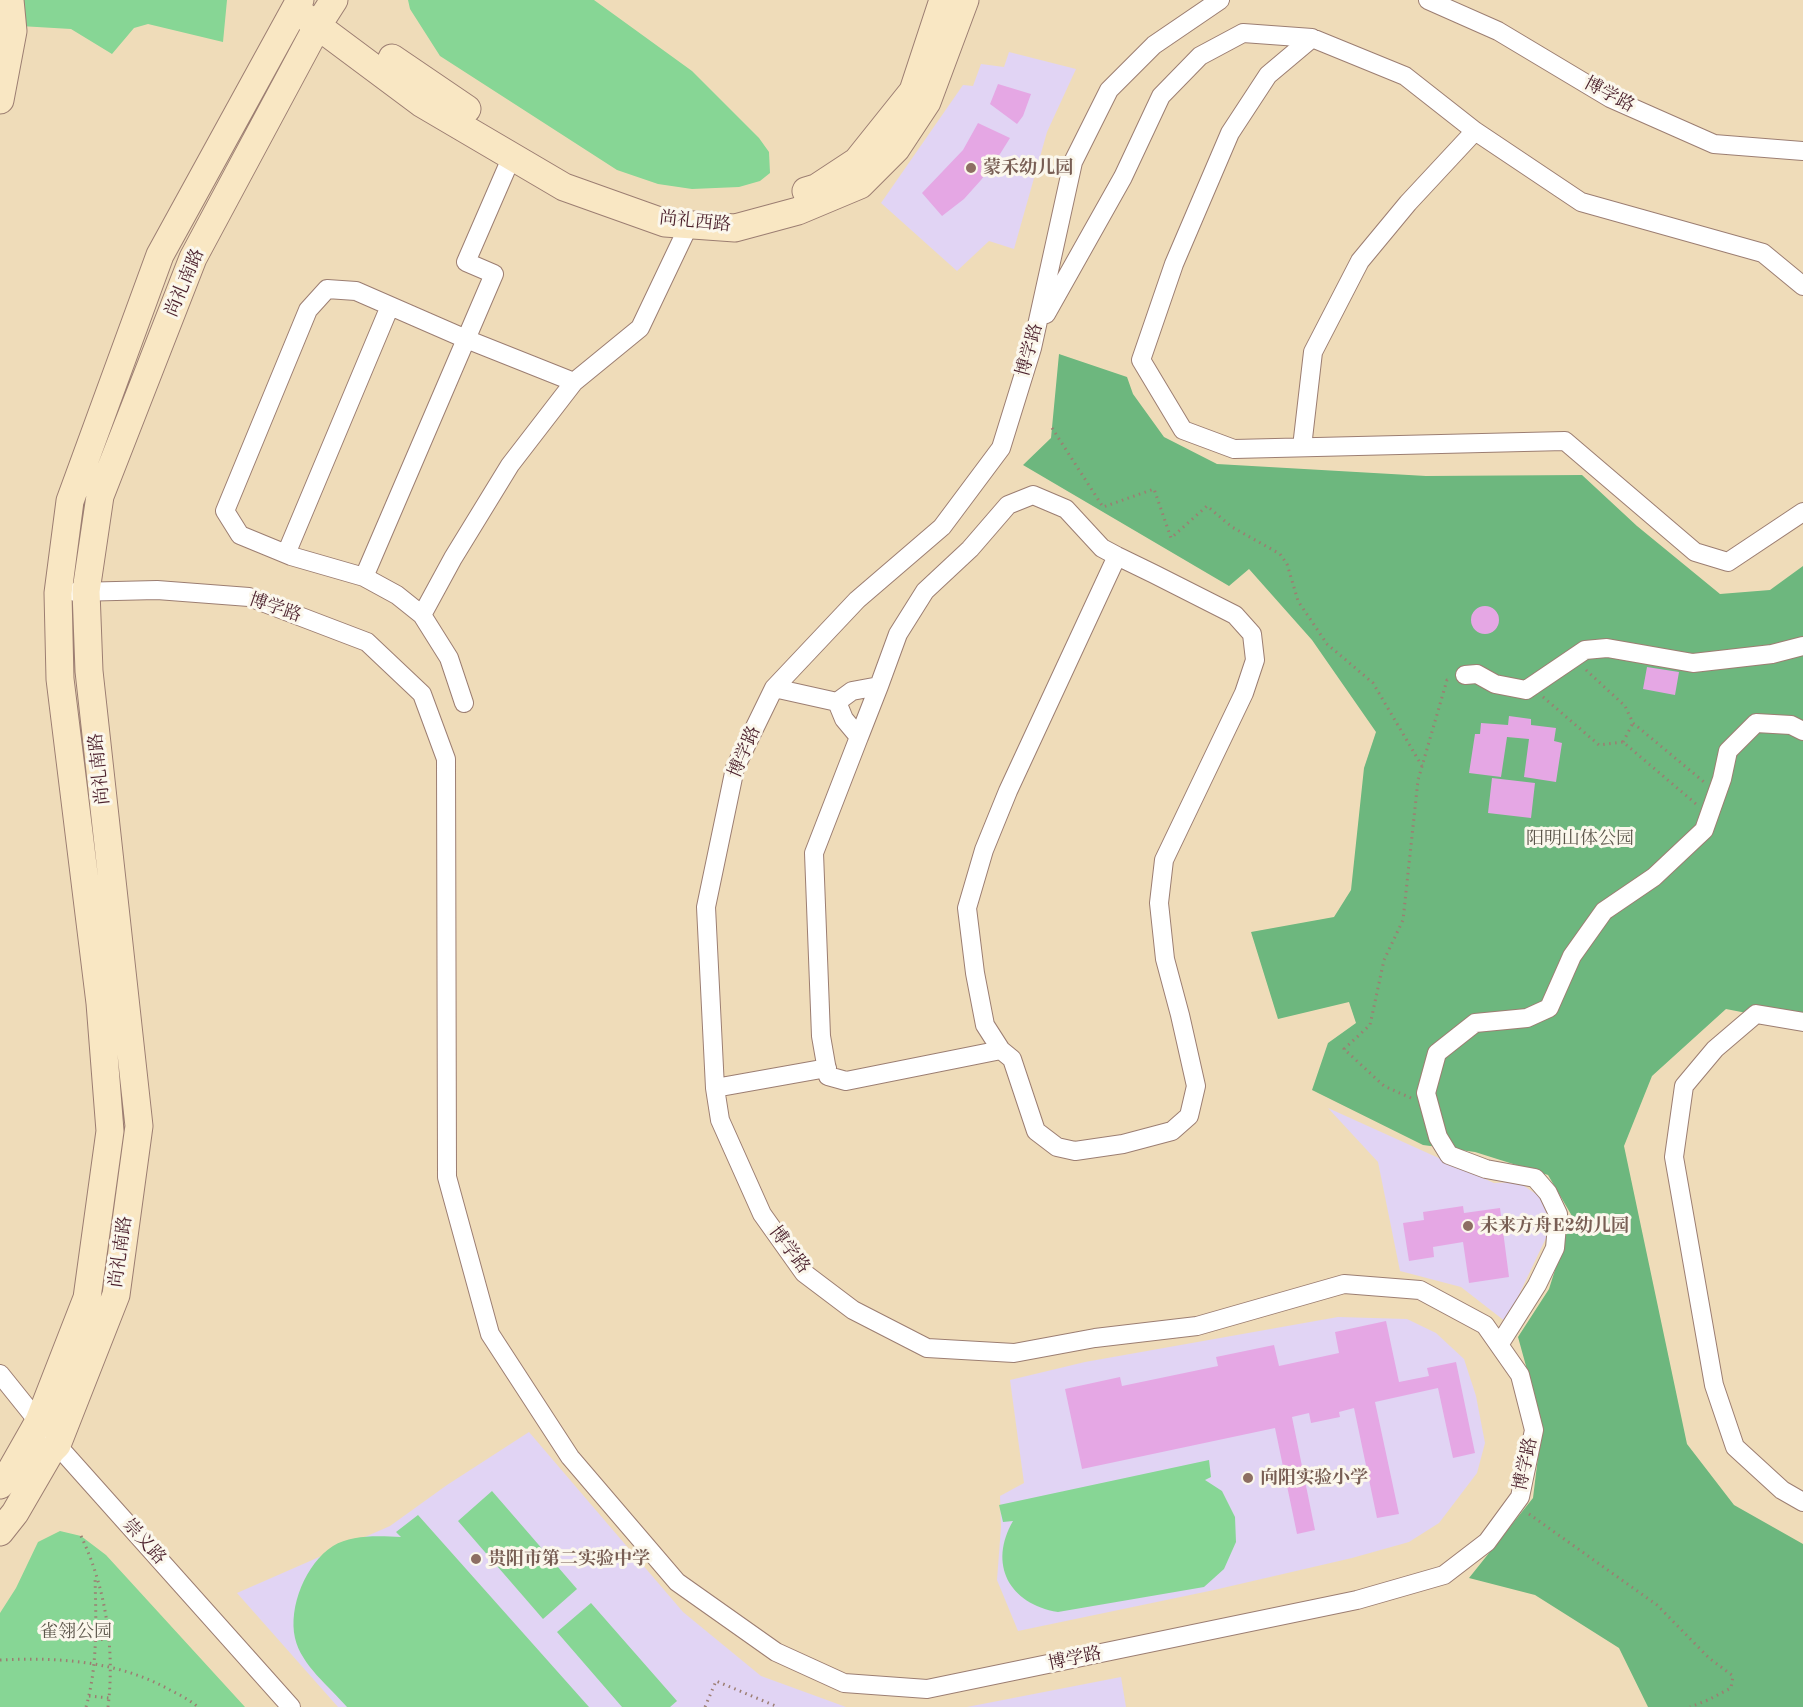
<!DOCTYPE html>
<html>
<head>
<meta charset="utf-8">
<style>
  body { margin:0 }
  canvas { display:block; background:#efdcb9 }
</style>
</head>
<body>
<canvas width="1803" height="1707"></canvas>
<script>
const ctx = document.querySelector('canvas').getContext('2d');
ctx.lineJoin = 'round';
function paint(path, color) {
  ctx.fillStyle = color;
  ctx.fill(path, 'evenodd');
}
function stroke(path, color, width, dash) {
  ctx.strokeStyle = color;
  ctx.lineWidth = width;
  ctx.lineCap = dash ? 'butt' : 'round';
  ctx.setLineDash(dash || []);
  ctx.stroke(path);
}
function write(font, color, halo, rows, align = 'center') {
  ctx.font = font + ' "Old Standard TT","Noto Serif SC",serif';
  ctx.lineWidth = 6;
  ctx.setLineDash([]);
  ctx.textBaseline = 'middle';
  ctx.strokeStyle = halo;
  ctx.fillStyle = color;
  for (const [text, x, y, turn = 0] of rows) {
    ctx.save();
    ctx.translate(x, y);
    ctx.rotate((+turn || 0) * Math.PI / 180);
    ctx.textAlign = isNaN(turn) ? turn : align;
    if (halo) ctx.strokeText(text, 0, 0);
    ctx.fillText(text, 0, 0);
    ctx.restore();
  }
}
const built = new Path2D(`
  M1009 52 1076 69 1047 132 1014 249 989 241 957 271 881 203 963 85 973 86 981 64 1004 67Z
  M1328 1108 1494 1183 1518 1182 1539 1196 1547 1214 1546 1238 1506 1322 1461 1287 1400 1271 1378 1162Z
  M1338 1317 1407 1319 1436 1333 1464 1359 1476 1396 1485 1443 1477 1473 1439 1523 1409 1542 1352 1558 1214 1590 1018 1631 997 1580 1001 1527 1000 1496 1024 1483 1010 1380 1085 1362Z
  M529 1432 683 1612 761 1676 846 1707H338L237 1593 390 1526 447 1485Z
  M1121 1677 1126 1707H967Z`);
const green = new Path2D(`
  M0 0H227L223 42 148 24 134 28 112 54 71 29 3 25Z
  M408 0H594L692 71 759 138 769 152 770 173 760 181 739 187 692 189 658 184 617 170 440 56 410 9Z
  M1209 1460 1211 1477 1205 1480 1222 1491 1235 1517 1236 1542 1224 1569 1204 1587 1058 1612C1009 1604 988 1564 1013 1521L1003 1522 999 1505Z
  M492 1491 577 1589 543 1619 458 1521Z
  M418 1515 589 1707H347C330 1687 301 1665 295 1638 288 1607 306 1563 333 1546 352 1534 380 1536 401 1537L396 1532Z
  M60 1531 81 1536 106 1555 245 1707H0V1613L16 1588 38 1542Z
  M591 1603 677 1701 670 1707H622L557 1632Z`);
const forest = new Path2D(`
  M1059 354 1127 377 1133 394 1164 437 1217 464 1426 476 1582 475 1637 526 1720 594 1770 590 1803 566V1024L1726 1009 1652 1076 1624 1146 1687 1444 1734 1505 1803 1544V1707H1648L1619 1648 1535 1595 1469 1578 1533 1498 1542 1424 1518 1337 1549 1289 1572 1216 1548 1175 1475 1152 1423 1145 1312 1090 1328 1043 1356 1023 1349 1002 1278 1019 1251 932 1334 917 1351 890 1364 768 1376 732 1312 640 1249 569 1229 586 1023 465 1051 438Z`);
const building = new Path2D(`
  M998 84 1031 94 1023 116 1017 124 990 104Z
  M978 123 1010 138 995 162 981 180 964 199 942 216 922 193 963 150Z
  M1471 620a14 14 0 1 1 28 0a14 14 0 1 1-28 0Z
  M1647 667 1679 672 1675 695 1643 689Z
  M1509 716 1531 719V725L1556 728 1554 741 1562 743 1556 782 1524 777 1529 739 1507 737 1501 777 1469 773 1475 734H1480L1481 723 1508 725Z
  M1492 778 1535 783 1531 818 1488 813Z
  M1463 1206 1464 1213 1500 1208 1509 1277 1469 1283 1463 1242 1433 1247 1434 1257 1409 1261 1403 1223 1424 1220 1423 1212Z
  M1386 1321 1399 1382 1429 1376 1427 1368 1456 1362 1475 1453 1453 1458 1438 1388 1375 1402 1399 1514 1377 1518 1354 1408 1339 1412 1340 1417 1311 1423 1309 1413 1292 1417 1315 1530 1297 1534 1275 1428 1082 1469 1065 1389 1120 1377 1122 1386 1218 1366 1216 1357 1274 1345 1279 1366 1339 1353 1335 1332Z`);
const path = new Path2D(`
  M1052 428 1103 507 1154 489 1171 538 1207 506 1232 527 1280 554 1287 564 1298 601 1327 644 1373 683 1422 766
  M1586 670 1625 706 1633 723 1704 782
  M1543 697 1599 745 1623 742 1696 804
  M1623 742 1633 723
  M1411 1098 1384 1086 1344 1049 1370 1025 1384 960 1403 920 1418 780 1447 680H1449
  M1529 1514 1657 1605 1709 1658 1733 1676 1731 1688 1708 1700 1690 1707
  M81 1536C106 1588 115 1650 108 1707
  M95 1640 108 1639
  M0 1660C59 1657 118 1661 170 1690 180 1695 190 1700 198 1707
  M89 1696 109 1698
  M86 1707C98 1665 96 1619 95 1576
  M705 1707 716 1681 778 1707`);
const street = new Path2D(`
  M1428 0 1498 31 1610 98 1714 144 1803 151
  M1312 38 1268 75 1230 133 1174 264 1141 360 1183 430 1234 449 1565 441 1695 552 1728 562 1803 512
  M1046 314 1123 177 1161 96 1200 56 1243 33 1312 38 1405 76 1475 131 1581 202 1763 253 1803 286
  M1302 447 1313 352 1360 261 1408 203 1475 131
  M286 554 390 306
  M364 577 494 274 466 262 512 156
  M75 592 157 590 249 597 367 642 422 694 446 759 447 1177 490 1334 570 1457 677 1582 776 1652 844 1683 927 1689 1357 1600 1444 1575 1487 1542 1520 1497 1534 1430 1520 1375 1485 1325 1420 1290 1344 1284 1197 1326 1095 1338 1014 1353 927 1348 853 1310 804 1273 762 1214 720 1120 715 1088 706 907 735 768 774 688 857 600 942 527 1001 448 1032 348 1073 162 1109 90 1154 45 1220 0
  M422 615 453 558 510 465 574 382 640 328 689 225
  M1465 675 1477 674 1495 684 1526 690 1585 650 1607 648 1693 663 1772 654 1803 646
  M774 688 837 702 844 719 859 737 814 853 821 1036 828 1076 846 1081 1001 1050
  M837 702 852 691 879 686 898 634 925 591 970 549 1008 505 1033 495 1066 509 1102 548 1117 556 1154 574 1235 615 1252 634 1255 660 1244 693 1164 860 1159 903 1165 959 1180 1015 1196 1086 1189 1116 1172 1131 1123 1144 1075 1151 1057 1147 1036 1131 1012 1059 1001 1050 985 1025 975 973 967 908 984 850 1008 791 1117 556
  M464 703 449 658 422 615 397 595 364 577 291 556 240 535 225 511 308 310 327 289 356 291 466 339 574 382
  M859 737 879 686
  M1803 1022 1756 1014 1715 1049 1684 1086 1674 1157 1714 1385 1735 1447 1782 1490 1803 1502
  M715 1088 827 1068
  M1499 1345 1537 1285 1555 1248 1558 1214 1548 1193 1535 1178 1486 1169 1449 1155 1438 1137 1426 1093 1437 1053 1475 1023 1527 1018 1549 1008 1572 956 1604 911 1654 877 1704 830 1722 779 1728 751 1756 723 1791 725 1803 731
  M0 1374 57 1445 291 1707`);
const secondary = new Path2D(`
  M303 15 421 103 564 187 665 223 735 228 798 211 860 185 896 149 927 102 965 0
  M392 58 467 109
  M0 100 13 31 10 0
  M806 191 816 188 857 161 913 91 943 0
  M0 1485 10 1472 39 1421 87 1298 110 1131 100 1003 60 679 58 593 70 501 160 255 300 0
  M0 1532 15 1513 51 1451 57 1445 116 1295 139 1126 89 671 86 591 100 496 193 258 318 25 334 0`);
const markers = [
  [971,168,6,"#8d6e63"],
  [1468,1226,6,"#8d6e63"],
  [1248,1478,6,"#8d6e63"],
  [476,1559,6,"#8d6e63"]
];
const streetNames = [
  ["博学路",1609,95,28],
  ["尚礼西路",695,222,6],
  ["尚礼南路",185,283,-67],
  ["博学路",1030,350,-75],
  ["博学路",275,608,19],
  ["博学路",745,752,-67],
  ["尚礼南路",100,769,-96],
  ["博学路",789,1250,53],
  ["尚礼南路",121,1252,-82],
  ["博学路",1526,1464,-78],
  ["崇义路",144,1542,48],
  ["博学路",1075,1659,-12]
];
const educationNames = [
  ["蒙禾幼儿园",983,168],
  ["未来方舟E2幼儿园",1480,1226],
  ["向阳实验小学",1260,1478],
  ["贵阳市第二实验中学",488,1559]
];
const parkNames = [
  ["阳明山体公园",1580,839],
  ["雀翎公园",76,1632]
];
paint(built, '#e1d4f4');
paint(green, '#87d695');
paint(forest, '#6db77e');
paint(building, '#e5a7e4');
stroke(street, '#9c7e72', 20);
stroke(secondary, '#9c7e72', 29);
stroke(path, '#9c7e72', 3, [1.5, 4.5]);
stroke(street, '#fff', 18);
stroke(secondary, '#f9e7c3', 27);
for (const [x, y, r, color] of markers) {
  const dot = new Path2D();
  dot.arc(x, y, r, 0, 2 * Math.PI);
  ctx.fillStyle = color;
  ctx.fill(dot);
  stroke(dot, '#fbf7ec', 2);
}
write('18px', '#4a1f2b', '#fbf7ec', streetNames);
write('bold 18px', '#785e54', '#fbf7ec', educationNames, 'left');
write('18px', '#5c564b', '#fbf7ec', parkNames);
</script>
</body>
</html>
